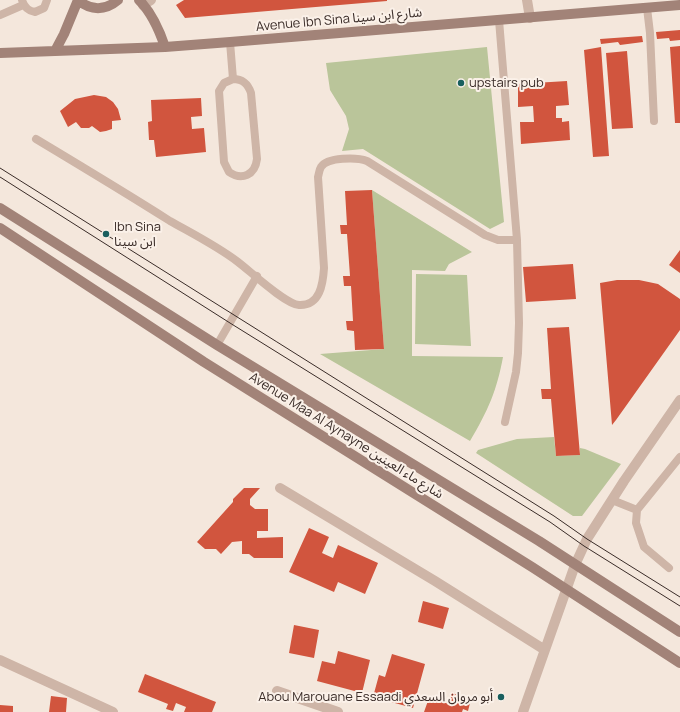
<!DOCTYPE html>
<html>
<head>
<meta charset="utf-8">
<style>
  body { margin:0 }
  canvas { display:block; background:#f4e7dc }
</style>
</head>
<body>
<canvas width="680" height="712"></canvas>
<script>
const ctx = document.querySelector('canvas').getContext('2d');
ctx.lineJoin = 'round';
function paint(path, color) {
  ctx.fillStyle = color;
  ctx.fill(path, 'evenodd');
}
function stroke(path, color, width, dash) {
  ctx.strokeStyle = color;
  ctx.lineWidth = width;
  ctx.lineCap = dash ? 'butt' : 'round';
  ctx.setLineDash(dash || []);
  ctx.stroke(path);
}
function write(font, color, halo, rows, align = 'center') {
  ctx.font = font + ' Manrope,"Noto Sans Arabic",sans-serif';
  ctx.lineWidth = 4;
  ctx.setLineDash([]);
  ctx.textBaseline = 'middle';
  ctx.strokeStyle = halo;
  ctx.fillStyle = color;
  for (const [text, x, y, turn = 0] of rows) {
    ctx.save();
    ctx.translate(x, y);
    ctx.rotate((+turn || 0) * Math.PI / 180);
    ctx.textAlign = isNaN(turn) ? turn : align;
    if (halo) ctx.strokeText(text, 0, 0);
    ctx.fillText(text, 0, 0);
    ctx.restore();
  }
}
const green = new Path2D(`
  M487 47 504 222 490 229 363 149 342 151 349 129 346 116 330 90 326 63Z
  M372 190 472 252 449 264 445 271 412 270V356L503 357C497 390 488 411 470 441L320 354 384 349Z
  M416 274 467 275 471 346 415 344Z
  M554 437 556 456 580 455V448L585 449 621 464 582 516H573L476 453 478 450 517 439Z`);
const building = new Path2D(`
  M184 0H387V1L185 18 176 5Z
  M680 30V40L670 41 669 38 657 39 656 32Z
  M642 36 643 42 620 45 618 42 601 44 600 39Z
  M680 46V123H675L670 47Z
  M601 47 609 156 593 157 584 50Z
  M627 51 633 128 612 129 606 53Z
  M567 81 569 105 556 106V118H562V122L569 121 570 140 521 144 520 122H534L533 106 518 107V84Z
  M94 95 106 97 113 102 118 109 121 120 112 121V129L106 131 100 132 92 126 89 128H81L76 122 68 127 60 111 75 99Z
  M201 98 202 116 191 117 192 129 204 128 206 152 156 157 154 140H149L148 122 152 121 151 100Z
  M372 190 384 349 355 350 354 331 347 330 346 321H353L351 286H344L343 276H350L347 234H341L340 225H347L345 191Z
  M680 250V273L669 265Z
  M573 264 576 299 526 302 523 267Z
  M617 280H639L658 284 680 299V330L616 420 612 425 600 283Z
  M569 327 580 455 556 456 551 399H542L541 389H551L547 328Z
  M244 488H260L250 499V505L255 509H268V531H257V538L283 537V558H254L249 554H242V541L232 542 221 554 216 549H205L197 542 233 502V499Z
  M309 528 329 537 322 553 333 558 338 545 378 563 365 594 338 582 334 592 289 572Z
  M423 601 449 608 443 629 418 622Z
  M294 625 319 630 314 658 289 653Z
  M338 651 370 660 362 693 317 681 322 661 335 664Z
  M392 654 425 664 413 708 373 697 379 675 385 677Z
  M145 674 216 702 212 712H184L186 707 176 703 173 711 166 709 168 704 138 692Z
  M452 693 471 699 468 711 463 709 462 712H424L429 698 449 704Z
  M51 696 67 698 66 712H49Z
  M0 705 13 706V712H0Z`);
const lane = new Path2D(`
  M22 0C24 7 28 11 35 12L44 8 47 0
  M647 8 650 33 654 121
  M0 15 23 5
  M499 20 517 240 519 323 518 353 516 372 505 422
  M230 42 233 79
  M233 79C243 79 248 84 251 93L257 159C255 175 242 181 229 172L224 162 219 91 224 83Z
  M36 139C81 166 126 193 170 221 193 234 217 246 238 262 250 271 285 304 299 305 320 306 323 284 324 268L318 177C319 174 319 170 321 167 327 157 357 157 367 161L485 235 498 240H517
  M217 345 257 276
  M612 500 637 510
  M669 568 644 547 636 523 637 510 680 457`);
const street = new Path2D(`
  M527 0 530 18
  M143 5 151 0
  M280 488 435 581 545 650
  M0 660 113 712
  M277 691 338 712
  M523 712 575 565 587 539 624 481 680 400`);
const secondary = new Path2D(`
  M139 0C152 13 159 29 165 47
  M55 51 64 34 78 0C91 11 105 11 118 0
  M0 53 165 47 230 42 680 5
  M0 208 217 345 539 541 680 632
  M0 228 204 362 532 567 680 663`);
const tram = new Path2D(`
  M0 168 554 516 587 539 680 597
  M0 177 230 323 550 522 584 546 680 606`);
const markers = [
  [461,83,4,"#195f5e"],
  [106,234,4,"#195f5e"],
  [501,697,4,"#195f5e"]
];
const streetNames = [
  ["Avenue Ibn Sina شارع ابن سينا",339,20,-5],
  ["Avenue Maa Al Aynayne شارع ماء العينين",346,436,32]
];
const poiNames = [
  ["upstairs pub",469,83],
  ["Ibn Sina",114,227],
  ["ابن سينا",114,242],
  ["Abou Marouane Essaadi أبو مروان السعدي",493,697,"right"]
];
paint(green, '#bac59a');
paint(building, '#d1553e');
stroke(lane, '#ceb5a7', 8);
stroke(street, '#ceb5a7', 10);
stroke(secondary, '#a28378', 10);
stroke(tram, '#3a2c28', 1);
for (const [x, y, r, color] of markers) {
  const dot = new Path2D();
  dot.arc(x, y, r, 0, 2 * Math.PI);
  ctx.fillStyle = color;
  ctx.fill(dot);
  stroke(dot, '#fbf1e9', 1.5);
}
write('13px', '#3a2c28', '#fbf1e9', streetNames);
write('13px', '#3a2c28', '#fbf1e9', poiNames, 'left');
</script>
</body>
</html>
